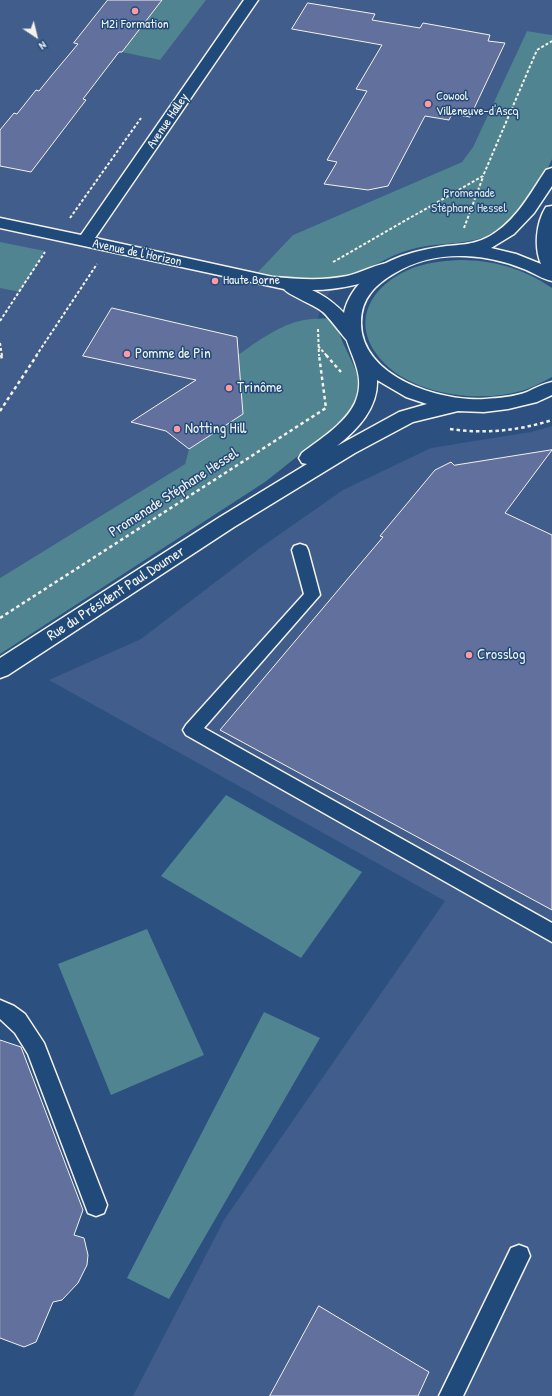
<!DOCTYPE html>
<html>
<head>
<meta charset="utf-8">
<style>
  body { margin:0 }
  #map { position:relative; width:552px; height:1396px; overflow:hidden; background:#2c5181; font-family:"Patrick Hand",sans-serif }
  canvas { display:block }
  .north { position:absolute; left:16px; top:16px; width:40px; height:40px; -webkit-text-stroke:3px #1f4a7a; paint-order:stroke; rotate:145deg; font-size:11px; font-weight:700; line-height:16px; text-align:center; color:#f4f1e8 }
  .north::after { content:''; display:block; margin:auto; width:14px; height:18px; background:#f4f1e8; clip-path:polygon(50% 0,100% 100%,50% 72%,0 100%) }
</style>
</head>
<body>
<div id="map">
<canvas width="552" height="1396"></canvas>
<div class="north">N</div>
</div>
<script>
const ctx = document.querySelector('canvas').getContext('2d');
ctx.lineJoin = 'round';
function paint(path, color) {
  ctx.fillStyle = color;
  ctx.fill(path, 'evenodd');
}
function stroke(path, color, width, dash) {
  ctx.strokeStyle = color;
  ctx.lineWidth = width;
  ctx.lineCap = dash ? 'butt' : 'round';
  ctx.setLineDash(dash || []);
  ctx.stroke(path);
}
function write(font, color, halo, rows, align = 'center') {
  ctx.font = font + ' "Patrick Hand",sans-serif';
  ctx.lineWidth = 3;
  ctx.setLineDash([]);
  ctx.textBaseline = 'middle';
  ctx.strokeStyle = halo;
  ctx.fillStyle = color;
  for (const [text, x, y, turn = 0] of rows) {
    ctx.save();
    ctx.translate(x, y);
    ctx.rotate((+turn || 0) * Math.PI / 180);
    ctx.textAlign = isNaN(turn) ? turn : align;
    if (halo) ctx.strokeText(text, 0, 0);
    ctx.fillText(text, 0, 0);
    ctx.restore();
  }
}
const built = new Path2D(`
  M0 0H552V35L527 31 473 147 462 162 293 235 320 280 338 276 320 310 318 319 304 320 243 414 189 449 185 464 0 578Z
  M552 426V1396H133L224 1220 445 901 49 680 141 639 260 548 343 490 431 448 531 432Z`);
const green = new Path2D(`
  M162 0H206L160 60 122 52Z
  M527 31 552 35V159C540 187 507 233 475 240 453 245 431 243 409 250 394 254 382 262 368 268 326 283 300 281 258 272L293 235 462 162 473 147Z
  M0 242 45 251 20 292 0 288Z
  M458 260C493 260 523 268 552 288V377C542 382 532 388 521 391 476 404 403 394 375 352 352 317 374 285 408 270 424 263 441 261 458 260Z
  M332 318C339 328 340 338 346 349 360 379 369 394 342 421L265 482 0 654V578L185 464 189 449 243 414 238 355C258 341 279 325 304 320 313 318 323 319 332 318Z
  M226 795 362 872 301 958 161 876Z
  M147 929 204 1055 111 1095 58 964Z
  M264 1012 320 1038 169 1299 127 1278Z`);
const building = new Path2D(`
  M108 0H162L122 52H119L83 99 86 100 31 172 0 166V130L14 113 17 114 36 90 39 91 52 75 78 44 74 43Z
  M308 3 375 14 372 20 420 28 423 23 490 35 488 41 505 43 470 117 452 114 449 120 425 116 388 186 368 190 324 184 337 162 327 160 367 91 356 89 382 45 292 29Z
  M112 308 237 337 243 414 189 449 166 431 131 422 196 380 83 356Z
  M552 450 505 513 552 535V910L220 730 383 537 380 536 435 470 451 462 454 465Z
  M0 1040 21 1047 83 1210 74 1235 84 1238 88 1255 87 1265 78 1283 62 1300 53 1302 36 1342 24 1347 0 1338Z
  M319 1306 429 1372 418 1396H270Z`);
const pathFar1 = new Path2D(`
  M70 218 141 118
  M464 228 483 177
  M333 262 483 176 537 50 552 41
  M0 321 45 252
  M318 329 319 356
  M0 343 2 356
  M318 346 327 356
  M36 356 97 264`);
const path = new Path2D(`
  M1 355 2 359
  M326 355 341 372
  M0 411 37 355
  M450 429C485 434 518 431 552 420
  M0 618 326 408 319 355`);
const lane = new Path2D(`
  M300 544 306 546 308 550 320 595 204 728 552 923V942L186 735 183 730 186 725 304 594 292 550 294 546Z
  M0 1000 14 1006 25 1014 44 1043 107 1205 104 1213 96 1216 88 1213 28 1054 15 1033 0 1019Z
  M519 1245 527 1248 530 1256 463 1396H439L511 1248Z`);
const street = new Path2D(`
  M244 0H258L95 238 273 277C298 279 322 281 347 276 362 273 383 260 397 263L400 267 397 271C370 282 342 290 312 290 334 300 349 316 362 336L359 340C355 341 351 343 347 340 344 338 330 318 323 312 315 305 288 295 284 289L0 228V218L81 235Z`);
const secondary = new Path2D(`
  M552 168V186L534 213 514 234 491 248 516 254 541 264C534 247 536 223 546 207L552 206V281C542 279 534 273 524 269 505 261 486 257 465 256 442 255 416 260 395 273 376 284 361 298 361 322 360 377 441 402 485 399 499 398 514 397 527 392 535 388 543 384 552 382V395L537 402 508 409 484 412 458 411 413 422 355 453 234 527 8 675 0 678V658L220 517 307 464 302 463 299 458 302 453C320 439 345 424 355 403 375 359 317 334 359 284 378 261 412 251 440 247 459 244 472 246 490 236 516 221 530 194 546 170ZM377 380 406 397 427 404 399 412 337 446C358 429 378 408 377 380Z`);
const markers = [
  [135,11,4,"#ff9aa2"],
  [428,104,4,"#ff9aa2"],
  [215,281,4,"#ff9aa2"],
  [127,354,4,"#ff9aa2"],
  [229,388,4,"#ff9aa2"],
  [177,429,4,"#ff9aa2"],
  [469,655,4,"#ff9aa2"]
];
const farPoinames = [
  ["M2i Formation",135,25,"center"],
  ["Cowool",436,97],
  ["Villeneuve-d'Ascq",436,112],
  ["Haute Borne",223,281]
];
const farStreetnames = [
  ["Avenue Halley",168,121,-56],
  ["Avenue de l'Horizon",137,253,12]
];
const farParknames = [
  ["Promenade",469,194],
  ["Stéphane Hessel",469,209]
];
const poiNames = [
  ["Pomme de Pin",135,354],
  ["Trinôme",237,388],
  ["Notting Hill",185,429],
  ["Crosslog",477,655]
];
const streetNames = [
  ["Promenade Stéphane Hessel",174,493,-33],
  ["Rue du Président Paul Doumer",116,594,-33]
];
paint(built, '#405d8b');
paint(green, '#508491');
paint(building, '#62709d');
stroke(building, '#f4f1e8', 1);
stroke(lane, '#f4f1e8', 3);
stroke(street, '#f4f1e8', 3);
stroke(secondary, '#f4f1e8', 3);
stroke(pathFar1, '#f4f1e8', 2, [3, 2]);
stroke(path, '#f4f1e8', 2.5, [3.5, 3]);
paint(lane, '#1f4a7a');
paint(street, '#1f4a7a');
paint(secondary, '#1f4a7a');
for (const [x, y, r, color] of markers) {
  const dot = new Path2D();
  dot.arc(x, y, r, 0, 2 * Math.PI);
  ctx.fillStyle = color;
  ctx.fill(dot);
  stroke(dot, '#1f4a7a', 1.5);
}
write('13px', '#f4f1e8', '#1f4a7a', farPoinames, 'left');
write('13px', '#f4f1e8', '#1f4a7a', farStreetnames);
write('13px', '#dbe1db', '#1f4a7a', farParknames);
write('15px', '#f4f1e8', '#1f4a7a', poiNames, 'left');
write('15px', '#f4f1e8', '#1f4a7a', streetNames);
</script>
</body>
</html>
